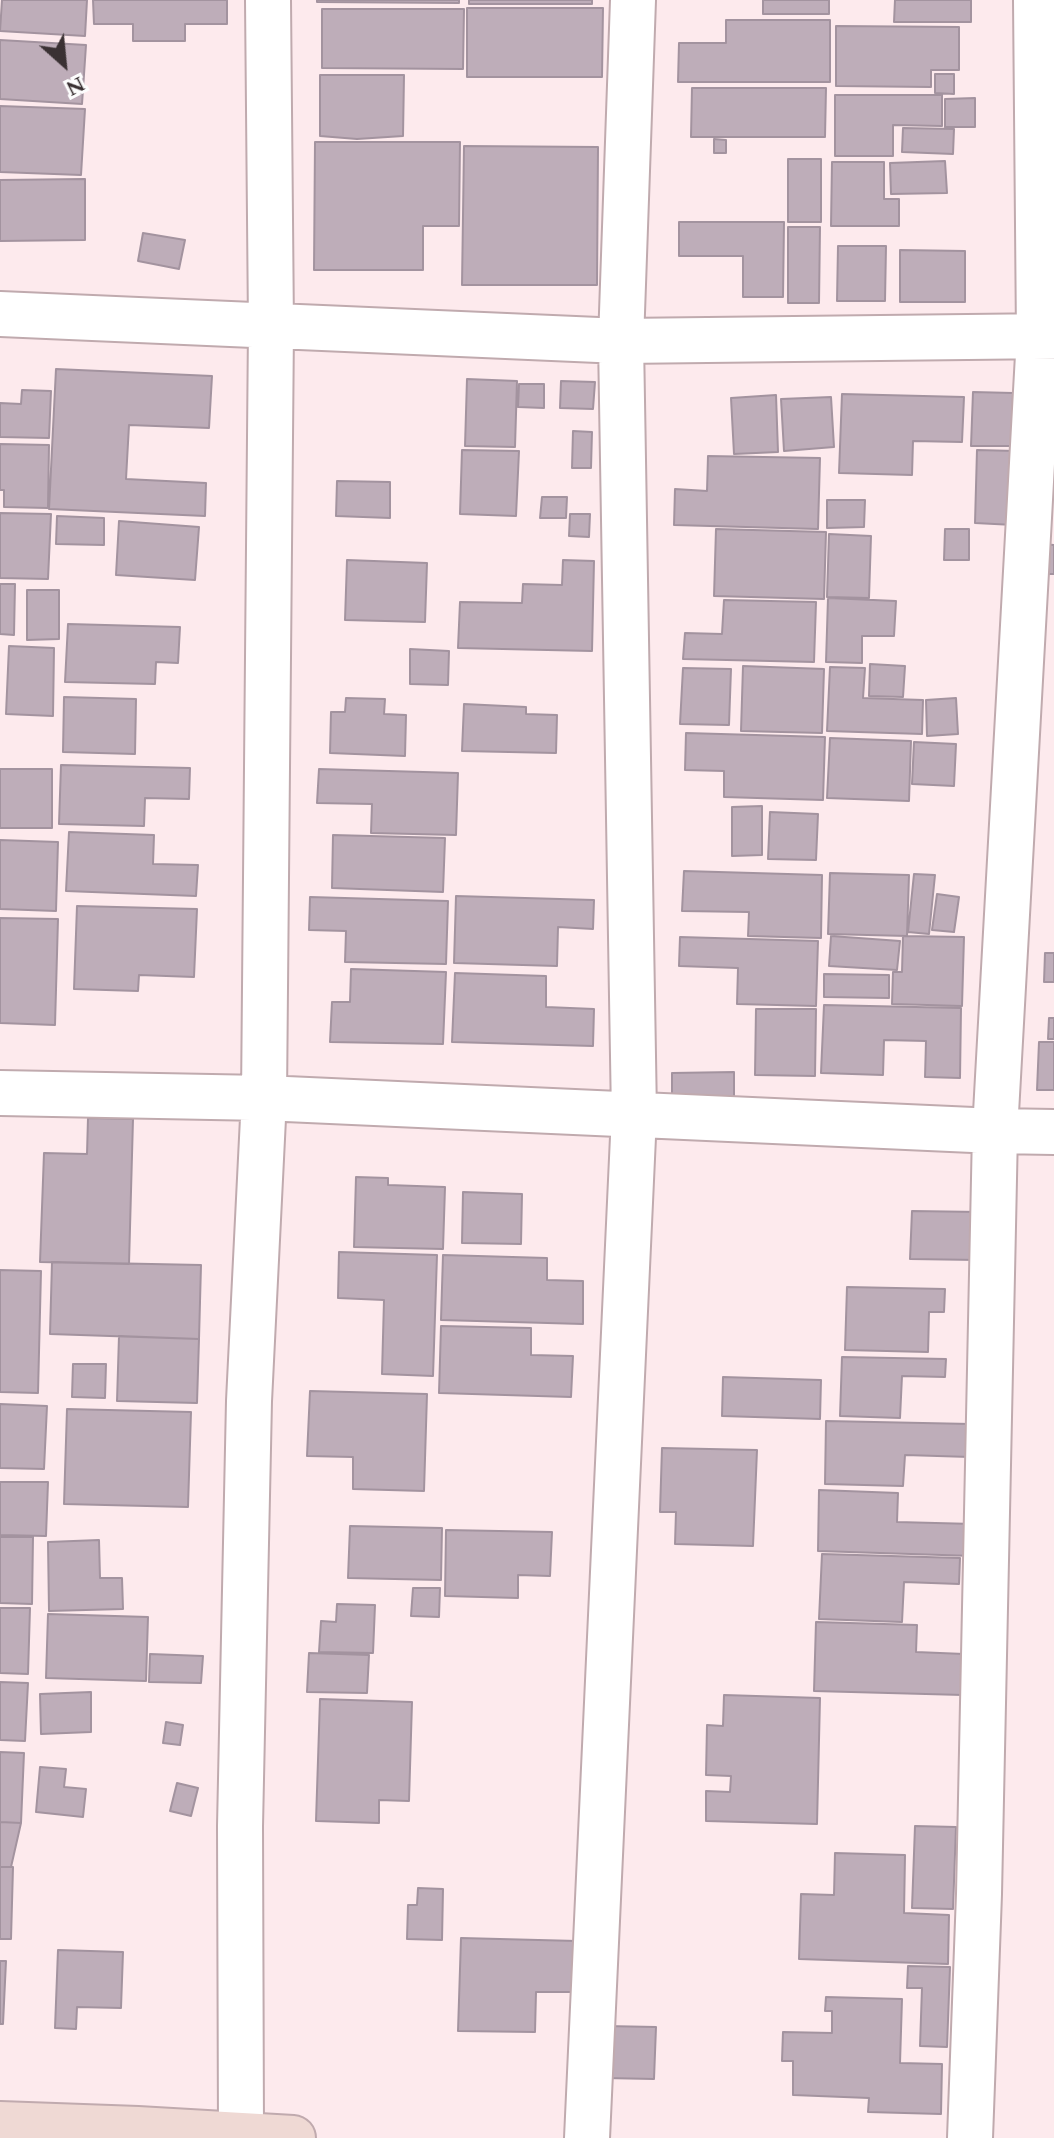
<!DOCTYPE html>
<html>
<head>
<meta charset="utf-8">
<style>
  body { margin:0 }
  #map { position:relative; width:1054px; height:2138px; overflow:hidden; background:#fdeaed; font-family:Spectral,serif }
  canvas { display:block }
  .north { position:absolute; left:24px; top:24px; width:80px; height:80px; -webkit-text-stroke:6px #fdfdfd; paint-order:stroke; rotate:153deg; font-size:22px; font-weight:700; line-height:32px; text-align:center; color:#3a3133 }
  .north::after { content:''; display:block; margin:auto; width:28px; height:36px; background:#3a3133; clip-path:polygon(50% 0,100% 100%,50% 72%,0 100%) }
</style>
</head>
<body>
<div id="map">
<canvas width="1054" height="2138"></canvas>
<div class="north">N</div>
</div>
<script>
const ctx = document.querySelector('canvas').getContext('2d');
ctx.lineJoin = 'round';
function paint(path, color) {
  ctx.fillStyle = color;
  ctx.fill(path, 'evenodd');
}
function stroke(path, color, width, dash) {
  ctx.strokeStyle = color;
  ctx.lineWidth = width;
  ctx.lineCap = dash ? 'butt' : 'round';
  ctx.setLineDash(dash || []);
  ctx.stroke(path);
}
const building = new Path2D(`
  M2 0H87L85 36 0 31Z
  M93 0H227V24H185V41H133V24H94Z
  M317 0H459V3L317 2Z
  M469 0H592V4H469Z
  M763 0H829V14H763Z
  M895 0H971V22H894Z
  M467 8H603L602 77H467Z
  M322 9H464L463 69 322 68Z
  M726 20H830V82H678L679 43H726Z
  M836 26 959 27V70H931V87L836 86Z
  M0 40 86 45 82 104 0 99Z
  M935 74H954V94L935 93Z
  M320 75H404L403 136 357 139 320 136Z
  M692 88H826L825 137H691Z
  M835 95H942V126L893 125V156H835Z
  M975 98V127H945V99Z
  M0 106 85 109 81 175 0 172Z
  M903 128 954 129 953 154 902 152Z
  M714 139 726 140V153H714Z
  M315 142H460L459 226H423V270H314Z
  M464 146 598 147 597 285H462Z
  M788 159H821V222H788Z
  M945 161 947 193 891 194 890 163Z
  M832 162H884V199H899V226H831Z
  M85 179V240L0 241V180Z
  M679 222H784L783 297H743V256H679Z
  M788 227H820L819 303H788Z
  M143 233 185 240 179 269 138 261Z
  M838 246H886L885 301H837Z
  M900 250 965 251V302H900Z
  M56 369 212 376 209 428 129 425 126 479 206 483 205 516 49 509Z
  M467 379 517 381 515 447 465 446Z
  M561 381 595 382 593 409 560 408Z
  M519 384H544V408L518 407Z
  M22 390 51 391 49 438 0 437V403L21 404Z
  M973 392 1013 393 1012 446H971Z
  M842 394 964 397 962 442 913 441 912 475 839 473Z
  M776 395 778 452 734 454 731 398Z
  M831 397 834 447 784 451 781 399Z
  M573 431 592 432 591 468H572Z
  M0 444 49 445 48 508 4 507V490H0Z
  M462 450 519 451 516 516 460 514Z
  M977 450 1016 451 1014 525 975 523Z
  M708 456 820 458 818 529 674 525 675 489 707 491Z
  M337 481 390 482V518L336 516Z
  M542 497H567L566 518H540Z
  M827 500H865L864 527 827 528Z
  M0 513 51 514 48 579 0 578Z
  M570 514H590L589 537 569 536Z
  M57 516 104 518V545L56 544Z
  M119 521 199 527 195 580 116 575Z
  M716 529 826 532 824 599 714 596Z
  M945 529H969V560H944Z
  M829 534 871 536 869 598 827 597Z
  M1042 544 1054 545V574H1041Z
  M347 560 427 563 425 622 345 620Z
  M563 560 594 561 592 651 458 648 460 602 522 603 523 584 562 585Z
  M0 584H15L14 635 0 634Z
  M27 590H59V639L27 640Z
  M828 598 896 601 894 636H862V663L826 662Z
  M724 600 816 602 814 662 683 659 685 633 722 634Z
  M68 624 180 627 178 663 156 662 155 684 65 682Z
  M9 646 54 648 53 716 6 714Z
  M410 649 449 651 448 685 410 684Z
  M870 664 905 666 903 697 869 696Z
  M743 666 824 669 822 733 741 731Z
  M830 667 865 668 863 698 923 700 922 734 827 731Z
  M683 668 731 669 729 725 680 724Z
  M64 697 136 699 135 754 63 752Z
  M346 698 385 699 384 714 406 715 405 756 330 753 331 712H345Z
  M956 698 958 734 927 736 926 700Z
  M464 704 526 707V714L557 715 556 753 462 751Z
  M686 733 825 737 823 800 724 797V771L685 770Z
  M830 738 911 741 909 801 827 798Z
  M914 742 956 744 954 786 912 784Z
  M61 765 190 768 189 799 145 798 144 826 59 824Z
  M0 769H52V828H0Z
  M319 769 458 773 456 835 371 833 372 804 317 803Z
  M762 806V855L732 856V807Z
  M770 812 818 814 816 860 768 859Z
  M69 832 154 835 153 864 198 865 196 896 66 891Z
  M333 835 445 838 443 892 332 888Z
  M0 840 58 842 56 911 0 909Z
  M684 871 822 875 821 938 748 936 749 912 682 911Z
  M830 873 909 875 907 936 828 934Z
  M914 874 935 875 929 934 908 932Z
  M937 894 959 897 954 932 932 930Z
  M456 896 594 900 593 929 558 927 557 966 454 963Z
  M310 897 448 901 446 964 345 962 346 931 309 930Z
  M77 906 197 909 194 977 139 975 138 991 74 989Z
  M0 918 58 919 55 1025 0 1023Z
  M831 936 900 941 897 970 829 966Z
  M903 936 964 937 962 1006 892 1004 893 972H902Z
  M680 937 818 941 816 1006 737 1004 738 968 679 966Z
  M1045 953H1054V982H1044Z
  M351 969 446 972 443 1044 330 1042 332 1002H350Z
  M455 973 546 976V1007L594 1009 593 1046 452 1042Z
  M824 974 889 975V998L824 997Z
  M824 1005 961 1008 960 1078 925 1077 926 1041 884 1040 883 1075 821 1073Z
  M756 1009H816L815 1076 755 1075Z
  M1049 1018H1054V1039H1048Z
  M1039 1042H1054V1090H1037Z
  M734 1072V1106H672V1073Z
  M88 1118 133 1119 129 1264 40 1262 44 1153 87 1154Z
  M356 1177 388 1178V1185L445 1187 443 1249 354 1247Z
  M463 1192 522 1194 521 1244 462 1243Z
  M912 1211 980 1212 978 1260 910 1259Z
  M339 1252 437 1255 433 1376 382 1374 384 1300 338 1298Z
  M443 1255 547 1258V1280L583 1281V1324L441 1320Z
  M52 1262 201 1265 199 1339 50 1334Z
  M0 1270 41 1271 38 1393 0 1392Z
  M847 1287 945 1289 944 1312H929L928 1352 845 1350Z
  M441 1326 531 1328V1355L573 1356 571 1397 439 1393Z
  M119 1336 199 1339 197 1403 117 1401Z
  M842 1357 946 1359 945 1377 902 1376 900 1418 840 1416Z
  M73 1364H106L105 1398 72 1397Z
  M723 1377 821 1380 820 1419 722 1416Z
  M310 1391 427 1394 424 1491 353 1489V1457L307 1456Z
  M0 1404 47 1406 44 1469 0 1468Z
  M67 1409 191 1412 188 1507 64 1504Z
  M826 1421 971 1424 970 1457 905 1455 903 1486 825 1484Z
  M662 1448 757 1450 753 1546 675 1544 676 1512H660Z
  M0 1482H48L46 1536 0 1535Z
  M819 1490 898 1493 897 1522 974 1524 973 1556 818 1551Z
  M350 1526 442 1528 441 1580 348 1578Z
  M446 1530 552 1532 550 1576 518 1575V1598L445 1596Z
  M0 1537H33L32 1604 0 1603Z
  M99 1540 100 1578H122L123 1609 49 1611 48 1542Z
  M822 1554 960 1558 959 1584 904 1582 902 1622 819 1619Z
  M413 1588H440L439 1617 411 1616Z
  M337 1604 375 1605 373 1653 319 1652 321 1621 336 1622Z
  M0 1608H30L28 1674 0 1673Z
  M48 1614 148 1617 146 1681 46 1678Z
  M816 1622 917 1625 916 1652 964 1654 963 1695 814 1691Z
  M309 1653 369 1655 367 1693 307 1692Z
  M150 1654 203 1656 201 1683 149 1682Z
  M0 1682 28 1683 25 1741 0 1740Z
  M91 1692V1732L41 1734 40 1694Z
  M724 1695 820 1698 817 1824 706 1821V1791L730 1792 731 1776 706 1775 707 1725 723 1726Z
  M320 1699 412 1702 409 1801 379 1800V1823L316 1821Z
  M166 1722 183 1725 180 1745 163 1743Z
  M0 1752 24 1753 21 1823 0 1822Z
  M40 1767 66 1769 64 1787 86 1789 83 1817 36 1812Z
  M177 1783 198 1788 191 1816 170 1811Z
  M0 1822 21 1823 11 1867H0Z
  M915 1826 956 1827 953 1909 912 1908Z
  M835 1853 905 1855 904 1913 949 1915 948 1964 799 1959 801 1894 834 1895Z
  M0 1867H13L11 1939H0Z
  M418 1888 443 1889 442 1940 407 1939 408 1905H417Z
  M461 1938 577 1941 576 1992H536L535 2032 458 2031Z
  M58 1950 123 1952 121 2008 77 2007 76 2029 55 2028Z
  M0 1961H6L3 2024H0Z
  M908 1966 950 1967 947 2047 920 2046 922 1988H907Z
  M826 1997 902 1999 900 2063 942 2064 941 2114 868 2112 869 2098 793 2095V2061H782L783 2032 832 2033V2011H825Z
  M605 2026 656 2027 654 2079 604 2078Z`);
const street = new Path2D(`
  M0 314 621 341 1054 336
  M0 1093 264 1098 995 1131 1054 1132
  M241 2135 240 1826 249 1401 264 1098 271 327 268 0
  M587 2138 634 1115 621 341 633 0
  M970 2138 979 1894 995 1131 1039 337 1036 0`);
const secondary = new Path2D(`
  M0 2124 138 2129 293 2138`);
paint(building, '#beadb9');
stroke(building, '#a3939f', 2);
stroke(street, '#c0aaae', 48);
stroke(secondary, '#c0aaae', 48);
stroke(street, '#fff', 44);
stroke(secondary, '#efd9d4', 44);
</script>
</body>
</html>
